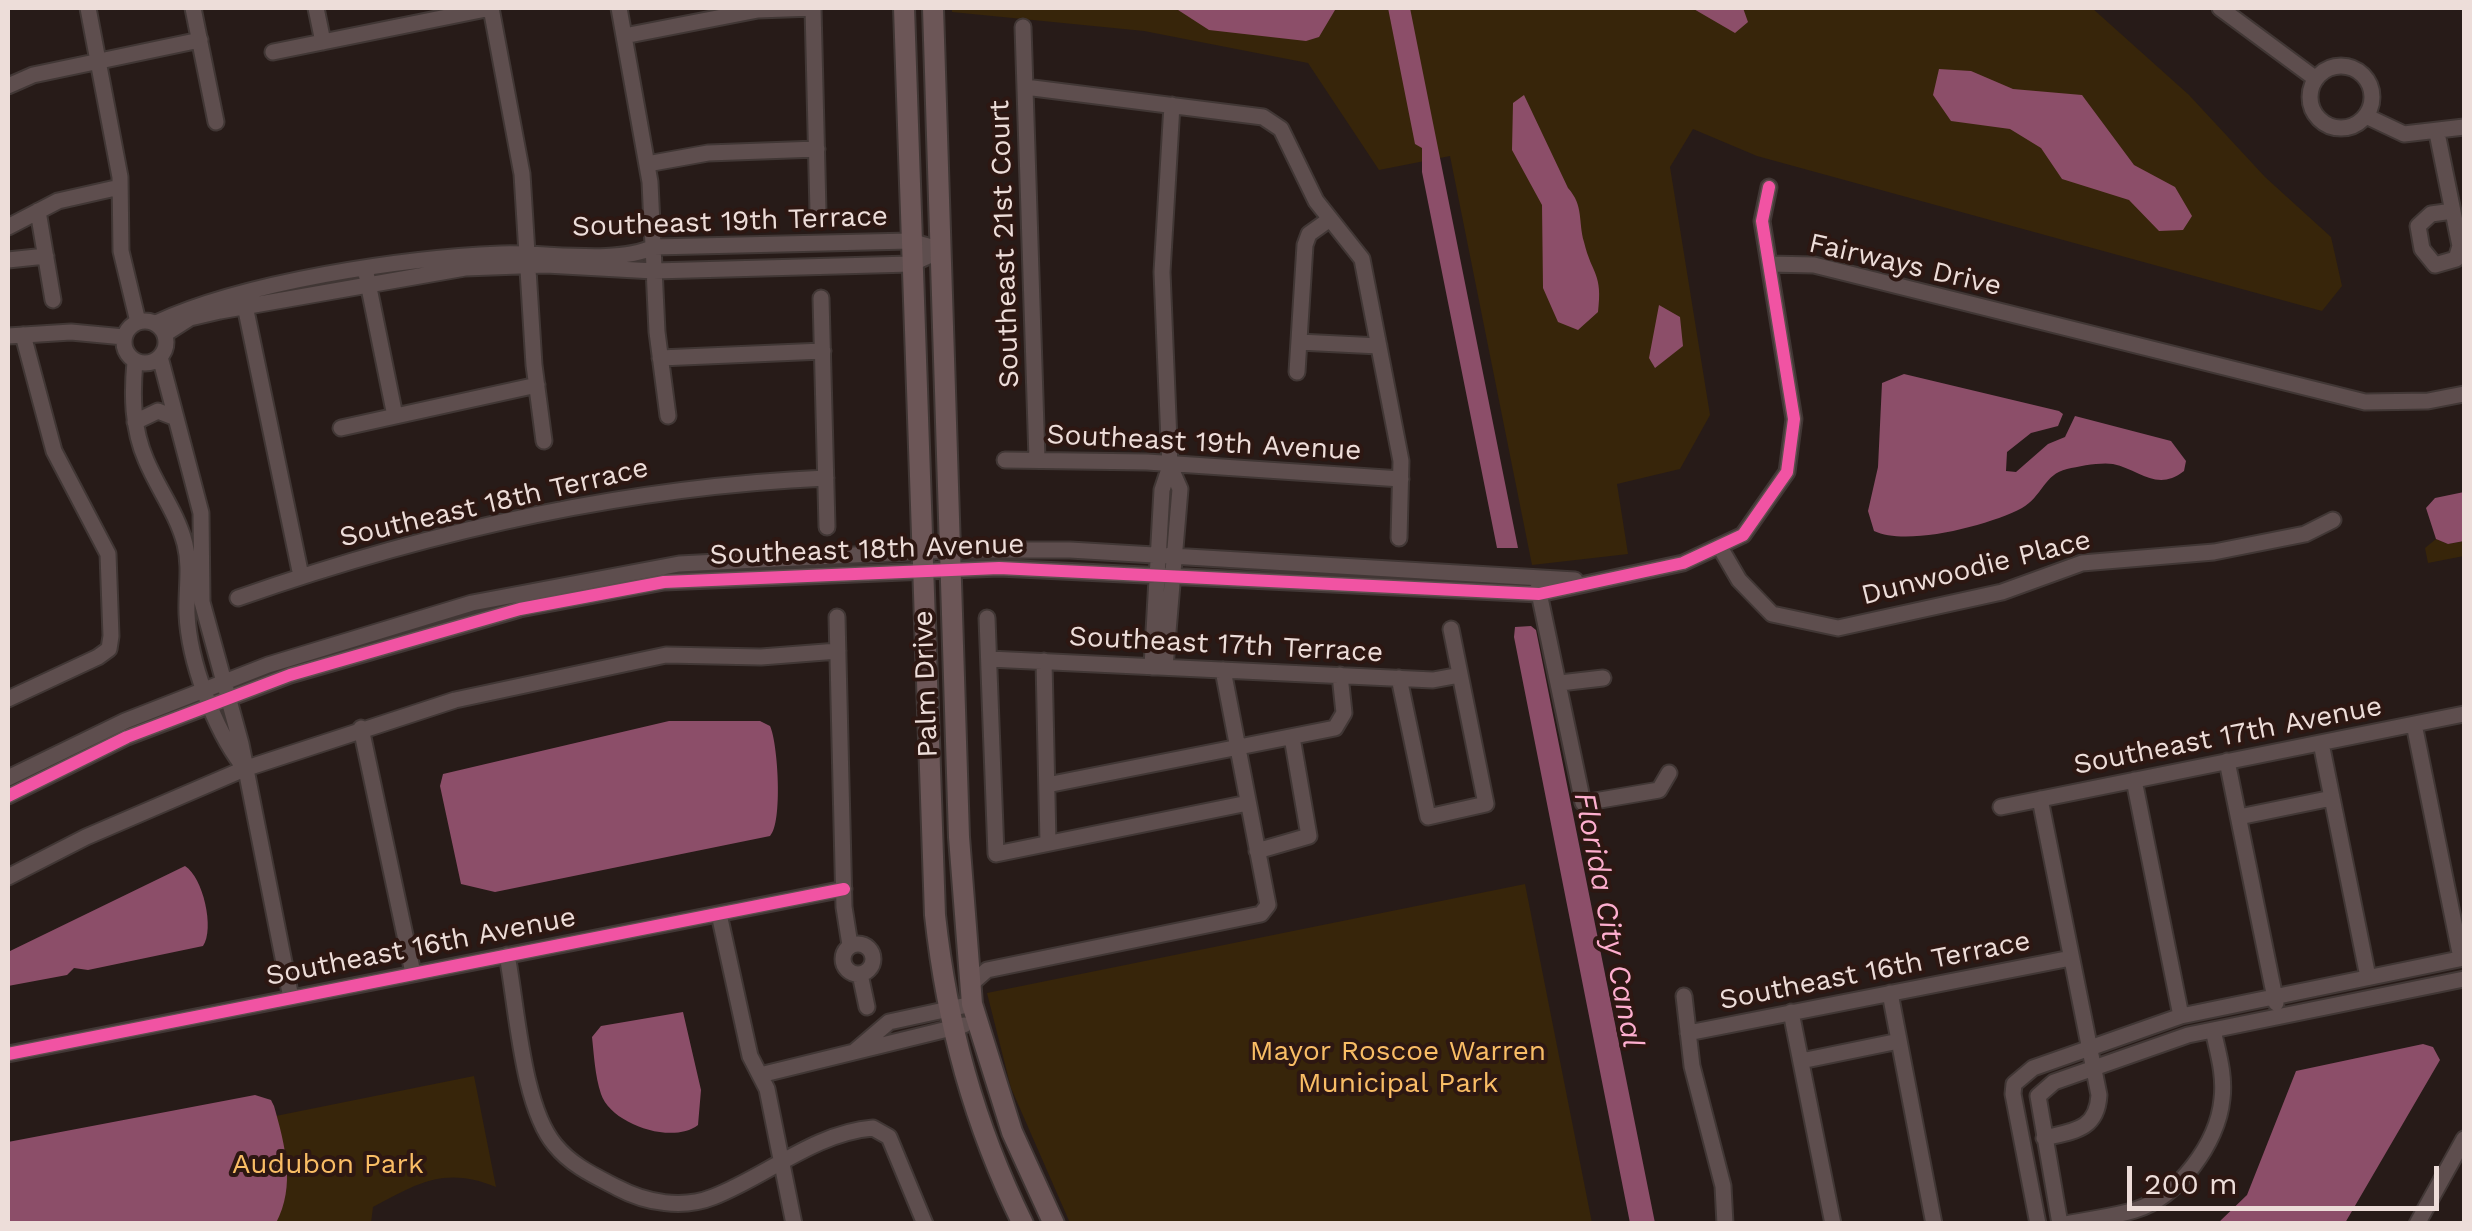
<!DOCTYPE html>
<html>
<head>
<meta charset="utf-8">
<style>
  body { margin:0 }
  #map { position:relative; width:2472px; height:1231px; overflow:hidden; background:#271b18; font-family:"Work Sans",sans-serif }
  canvas { display:block }
  .frame { position:absolute; inset:0; border:10px solid #edddd9; pointer-events:none }
  .scale { position:absolute; left:2127px; top:1166px; width:312px; height:45px; box-sizing:border-box; border:5px solid #edddd9; border-top:0; padding-left:12px; font-size:30px; line-height:35px; white-space:nowrap; color:#edddd9; -webkit-text-stroke:8px #2d1712; paint-order:stroke }
</style>
</head>
<body>
<div id="map">
<canvas width="2472" height="1231"></canvas>
<div class="frame"></div>
<div class="scale">200 m</div>
</div>
<script>
const ctx = document.querySelector('canvas').getContext('2d');
ctx.lineJoin = 'round';
function paint(path, color) {
  ctx.fillStyle = color;
  ctx.fill(path, 'evenodd');
}
function stroke(path, color, width, dash) {
  ctx.strokeStyle = color;
  ctx.lineWidth = width;
  ctx.lineCap = dash ? 'butt' : 'round';
  ctx.setLineDash(dash || []);
  ctx.stroke(path);
}
function write(font, color, halo, rows, align = 'center') {
  ctx.font = font + ' "Work Sans",sans-serif';
  ctx.lineWidth = 8;
  ctx.setLineDash([]);
  ctx.textBaseline = 'middle';
  ctx.strokeStyle = halo;
  ctx.fillStyle = color;
  for (const [text, x, y, turn = 0] of rows) {
    ctx.save();
    ctx.translate(x, y);
    ctx.rotate((+turn || 0) * Math.PI / 180);
    ctx.textAlign = isNaN(turn) ? turn : align;
    if (halo) ctx.strokeText(text, 0, 0);
    ctx.fillText(text, 0, 0);
    ctx.restore();
  }
}
const green = new Path2D(`
  M952 8H2092L2189 95 2265 177 2331 237 2342 286 2322 311 1757 156 1693 129 1670 167 1710 415 1680 469 1617 484 1628 554 1532 565 1450 156 1379 170 1308 63 1144 31 952 12Z
  M2436 539 2448 544 2464 541V556L2428 563 2425 548Z
  M1525 884 1592 1223H1070L1011 1088 987 993Z
  M474 1076 496 1187C445 1166 418 1183 373 1207L371 1223 8 1224V1170Z`);
const water = new Path2D(`
  M1175 8H1334L1335 10 1319 37 1306 41 1209 30Z
  M1388 8H1410L1518 548H1497L1422 172V148L1415 144Z
  M1692 8H1743L1748 22 1735 33Z
  M1939 69 1971 71 2013 89 2082 95 2134 165 2175 187 2192 216 2183 230 2159 231 2129 200 2062 179 2041 148 2010 129 1951 121 1933 95Z
  M1524 95 1568 188C1584 206 1578 221 1584 242 1592 275 1603 273 1598 312L1578 330 1558 322 1543 288 1542 205 1512 150 1513 103Z
  M1659 305 1680 317 1683 346 1655 368 1649 358Z
  M1904 374 2059 411 2063 414 2058 426 2031 433 2007 452 2006 471 2016 472 2048 444 2065 437 2075 416 2171 441 2186 461 2184 471C2157 492 2140 470 2113 464 2101 462 2080 466 2067 469 2044 474 2042 497 2022 508 1990 525 1907 547 1874 531L1868 511 1878 467 1882 383Z
  M2464 492V541L2448 544 2436 539 2426 508 2435 498Z
  M1531 626 1536 630 1655 1223H1630L1514 637 1515 627Z
  M669 721H760L770 726C778 743 783 823 770 836L495 892 461 884 440 786 443 774Z
  M185 866C203 877 215 929 203 946L88 970 74 968 67 975 8 986V952Z
  M683 1012 701 1090 698 1125C672 1145 611 1124 601 1094 595 1076 594 1055 592 1037L601 1026Z
  M2423 1044 2433 1047 2440 1060 2345 1223H2218L2247 1195 2296 1071Z
  M255 1095 271 1100 274 1106C285 1145 296 1186 276 1223H8V1142Z`);
const minor = new Path2D(`
  M88 8 120 177 121 251 138 322
  M193 8 216 122
  M316 8 323 42
  M491 8 522 174 534 365 544 441
  M619 8 650 182 657 332 668 416
  M813 8 818 212
  M2220 8 2316 79
  M1023 27 1037 459
  M624 36 758 10 813 8
  M273 52 491 8
  M2310 97a31 31 0 1 1 62 0a31 31 0 1 1-62 0Z
  M8 86 33 75 200 40
  M1025 87 1263 117 1281 129 1316 201 1362 259 1401 461 1399 538
  M2366 116 2404 134 2464 127
  M2437 133 2460 246 2456 259 2435 265 2422 249 2418 226 2431 214 2453 211
  M647 164 708 153 817 149
  M38 211 53 300
  M8 227 58 201 120 187
  M8 260 46 256
  M1769 264 1814 265 2365 402 2428 401 2464 394
  M366 273 395 416
  M243 296 301 576
  M821 298 827 527
  M124 342a21 21 0 1 1 42 0a21 21 0 1 1-42 0Z
  M156 323C244 282 402 258 501 254 546 252 615 265 654 247L910 241 942 250
  M165 334 190 318 220 311 465 268 546 265 654 271 911 264 942 250
  M8 336 71 332 124 337
  M1299 342 1379 346
  M160 357 201 513 202 602 241 744 291 998
  M660 358 823 351
  M135 361C132 394 132 428 146 460 158 489 177 513 185 544 191 568 186 590 187 614 189 661 214 728 242 765
  M1297 372 1305 245 1309 234 1330 219
  M135 422 158 411 176 418
  M341 428 537 385
  M1005 460 1147 462 1401 479
  M1721 549 1739 580 1772 614 1838 628 2002 592 2082 563 2214 552 2305 534 2333 520
  M1538 588 1583 803 1659 790 1669 773
  M238 598C429 531 624 487 826 478
  M837 617 844 907 850 945
  M987 618 996 854 1248 803
  M989 659 1433 680 1460 675
  M1044 661 1048 843
  M1152 667 1162 490 1170 466 1162 272 1172 105
  M1165 667 1180 489 1170 466
  M1399 678 1428 817 1486 804 1451 629
  M1560 683 1603 678
  M8 699 98 657 109 649 111 636 108 554 54 451 23 335
  M2414 724 2461 958
  M361 728 413 973
  M2321 743 2368 977
  M2227 761 2276 1003
  M8 778 125 721 268 665 472 603 679 564 950 550H1070L1575 580
  M2134 780 2181 1016
  M1047 785 1335 728 1344 713 1340 675
  M8 796 127 737 290 675 520 609 664 582 999 568 1539 594 1683 563 1743 535 1787 472 1794 419 1762 221 1769 187
  M2040 799 2099 1095C2097 1130 2074 1131 2044 1138
  M2001 807 2464 714
  M2239 817 2332 798
  M1257 851 1309 836 1292 737
  M8 877 86 837 244 769 455 700 666 655 761 657 838 651
  M719 914 750 1056 767 1089 794 1224
  M843 959a15 15 0 1 1 30 0a15 15 0 1 1-30 0Z
  M507 955C517 1007 522 1106 555 1145 572 1166 595 1176 618 1188 646 1203 683 1209 713 1197 767 1176 814 1133 873 1128L889 1137 925 1224
  M860 974 867 1007
  M970 985 987 970 1261 914 1268 905 1223 670
  M1890 993 1934 1224
  M1684 996 1692 1066 1723 1186 1725 1224
  M1791 1012 1833 1224
  M1688 1033 2071 958
  M854 1052 889 1022 972 1004
  M8 1054 844 889
  M1801 1061 1899 1041
  M760 1075 964 1025
  M2038 1224 2013 1094 2014 1084 2033 1068 2181 1016 2464 958
  M2060 1224 2038 1096 2054 1082 2188 1035 2464 979
  M2066 1224C2089 1219 2113 1217 2135 1210 2178 1197 2218 1143 2222 1099 2225 1075 2218 1053 2213 1030
  M2417 1224 2464 1139`);
const major = new Path2D(`
  M904 8 935 915C947 1025 974 1124 1023 1224
  M933 8 959 837 972 1004 1012 1132 1054 1224`);
const cycleway = new Path2D(`
  M8 796 127 737 290 675 520 609 664 582 999 568 1539 594 1683 563 1743 535 1787 472 1794 419 1762 221 1769 187
  M8 1054 844 889`);
const streetNames = [
  ["Southeast 19th Terrace",730,222,-2],
  ["Southeast 21st Court",1005,244,-92],
  ["Fairways Drive",1905,265,13],
  ["Southeast 19th Avenue",1204,443,3],
  ["Southeast 18th Terrace",494,503,-13],
  ["Southeast 18th Avenue",867,550,-2],
  ["Dunwoodie Place",1976,568,-14],
  ["Southeast 17th Terrace",1226,645,3],
  ["Palm Drive",926,684,-92],
  ["Southeast 17th Avenue",2228,736,-11],
  ["Southeast 16th Avenue",421,947,-11],
  ["Southeast 16th Terrace",1875,971,-11]
];
const parkNames = [
  ["Mayor Roscoe Warren",1398,1052],
  ["Municipal Park",1398,1084],
  ["Audubon Park",328,1165]
];
const waterNames = [
  ["Florida City Canal",1608,920,79]
];
paint(green, '#37250a');
paint(water, '#8c4e69');
stroke(minor, '#413735', 19);
stroke(major, '#413735', 24);
stroke(minor, '#5e4e4e', 15);
stroke(major, '#6c5657', 20);
stroke(cycleway, '#f153a3', 12);
write('28px', '#edddd9', '#2d1712', streetNames);
write('28px', '#f9bd65', '#2d1712', parkNames);
write('italic 30px', '#fdaece', '#2d1712', waterNames);
</script>
</body>
</html>
